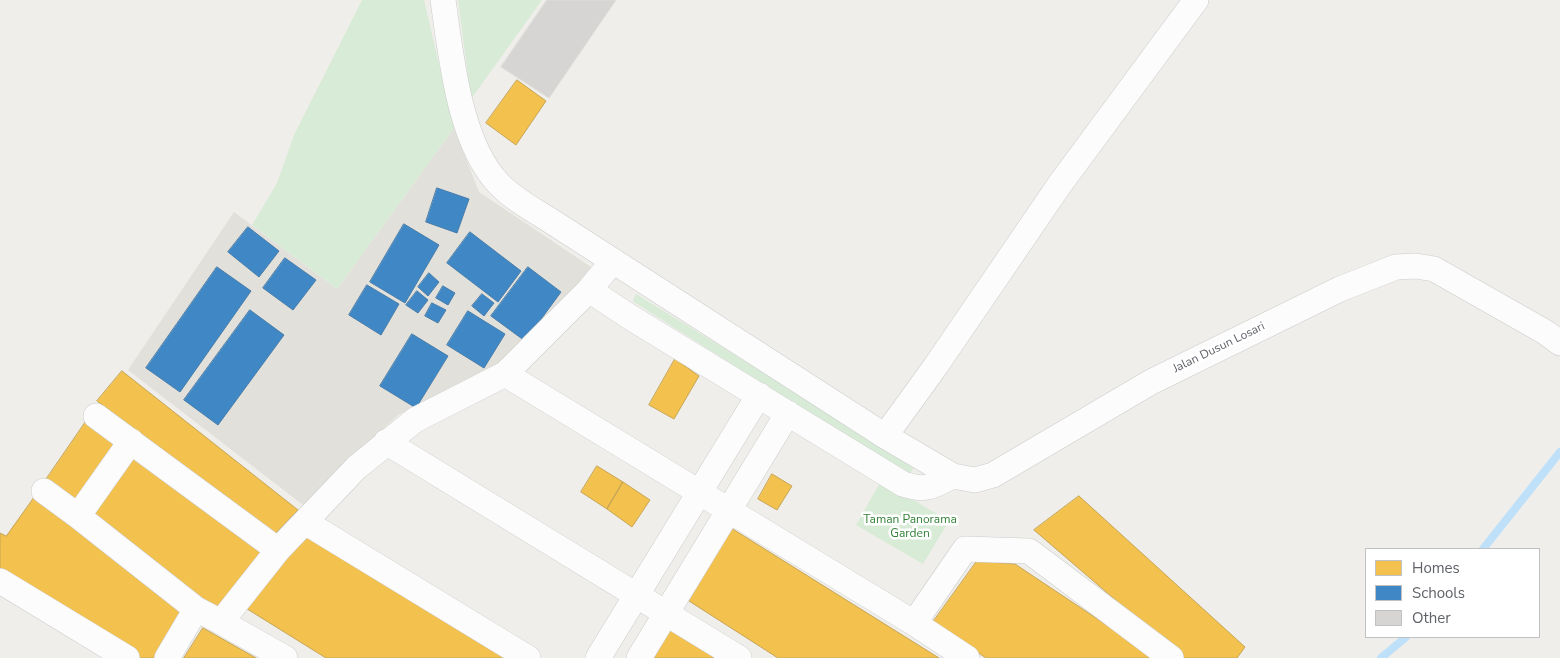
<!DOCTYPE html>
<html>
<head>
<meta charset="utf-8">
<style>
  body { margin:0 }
  #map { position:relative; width:1560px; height:658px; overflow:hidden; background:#efeeea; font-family:"Nunito Sans",sans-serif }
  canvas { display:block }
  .legend { position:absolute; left:1365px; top:548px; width:175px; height:90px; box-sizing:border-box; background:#fff; border:1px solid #bfc1c3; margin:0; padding:6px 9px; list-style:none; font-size:15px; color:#5f6368 }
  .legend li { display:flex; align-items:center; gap:10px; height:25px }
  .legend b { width:25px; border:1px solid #bfc1c3 }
</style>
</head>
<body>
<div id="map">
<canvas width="1560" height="658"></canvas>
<ul class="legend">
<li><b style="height:14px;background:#f2c14e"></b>Homes</li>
<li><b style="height:14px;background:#3f88c5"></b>Schools</li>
<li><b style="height:14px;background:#d6d5d3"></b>Other</li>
</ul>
</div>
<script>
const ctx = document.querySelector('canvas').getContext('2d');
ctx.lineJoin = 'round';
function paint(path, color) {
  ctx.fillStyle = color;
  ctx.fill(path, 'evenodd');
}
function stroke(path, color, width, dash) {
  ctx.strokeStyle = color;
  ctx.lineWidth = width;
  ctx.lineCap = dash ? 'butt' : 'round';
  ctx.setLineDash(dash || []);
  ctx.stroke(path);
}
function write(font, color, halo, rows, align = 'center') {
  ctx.font = font + ' "Nunito Sans",sans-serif';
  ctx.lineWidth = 5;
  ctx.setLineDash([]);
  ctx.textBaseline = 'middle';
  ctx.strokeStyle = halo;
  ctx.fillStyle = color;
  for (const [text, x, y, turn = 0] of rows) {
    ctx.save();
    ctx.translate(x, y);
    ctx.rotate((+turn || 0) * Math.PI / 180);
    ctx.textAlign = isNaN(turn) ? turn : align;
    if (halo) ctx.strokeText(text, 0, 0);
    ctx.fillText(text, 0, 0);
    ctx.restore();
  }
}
const education = new Path2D(`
  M454 128 479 192 591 267 548 320 503 364 398 415 303 505 128 370 234 212 337 289Z`);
const green = new Path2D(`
  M362 0H424L454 128 337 289 252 225 277 183 294 135Z
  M458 0H542L471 99Z
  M636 294 915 466 909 475 905 474 634 302 633 300Z
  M881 481 949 521 923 564 856 525Z`);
const homes = new Path2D(`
  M517 80 546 101 516 145 486 123Z
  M675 359 699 376 674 419 649 405Z
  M122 371 298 510 273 536 97 401Z
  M87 420 118 441 77 503 45 481Z
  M134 450 267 552 213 611 89 515Z
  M597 466 623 482 607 509 581 492Z
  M772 474 792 486 777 510 758 499Z
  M623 482 650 500 632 527 607 509Z
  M36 495 189 611 160 658H127L0 581V533L6 536Z
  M1079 496 1245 647 1237 658H1183L1034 530Z
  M731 528 939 658H778L689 601Z
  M311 534 509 658H326L244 607 274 567Z
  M977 561 1015 564 1156 658H986L933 622Z
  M672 624 728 658H651Z
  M203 628 256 658H184Z`);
const schools = new Path2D(`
  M437 188 469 199 457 233 426 222Z
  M404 224 439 245 405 303 370 282Z
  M248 227 279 251 259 277 228 252Z
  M470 232 521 271 498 302 447 263Z
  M285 258 316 280 293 310 263 288Z
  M217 267 251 291 180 392 146 368Z
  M528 267 561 292 525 341 491 316Z
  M429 273 439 282 428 296 418 287Z
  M367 285 399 304 381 335 349 315Z
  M443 286 455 293 448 305 436 298Z
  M417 291 428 300 418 313 406 305Z
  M482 294 494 303 484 316 472 306Z
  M432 303 446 310 438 323 425 316Z
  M250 310 284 335 218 425 184 400Z
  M468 311 505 334 484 368 447 345Z
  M412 334 448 356 416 408 380 386Z`);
const stream = new Path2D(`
  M1483 549 1560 452
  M1381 658 1406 637`);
const building = new Path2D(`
  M547 0H616L549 98 501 67Z`);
const minor = new Path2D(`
  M443 0C451 55 459 143 499 184 513 199 534 210 551 221L885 436 953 476 975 480 993 475 1151 382 1340 289 1396 267 1416 266 1434 269 1545 332 1560 343
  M589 290 630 317 903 484C928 492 931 486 953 476
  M505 374 914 623 967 658
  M96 416 278 550
  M885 436 935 367 1060 184 1196 0
  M386 442 739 658
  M44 491 78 516 196 609
  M78 516 131 441
  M305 522 528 658
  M0 581 127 658
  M221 622 285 658
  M914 623 965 549 1029 551 1171 658
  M167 658 196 609 221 622 278 550 356 468 415 420 505 374 589 290 613 261
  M598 658 759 395
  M639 658 788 413`);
const streetNames = [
  ["Jalan Dusun Losari",1219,348,-26]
];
const parkNames = [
  ["Taman Panorama",910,520],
  ["Garden",910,534]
];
paint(education, '#e2e0da');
paint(green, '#d8ebd6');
paint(homes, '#f2c14e');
stroke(homes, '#c6a556', 1);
paint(schools, '#3f88c5');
stroke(schools, '#497da9', 1);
stroke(stream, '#bfe0f9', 8);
paint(building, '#d6d5d3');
stroke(building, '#deddd9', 1);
stroke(minor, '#cbcccc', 26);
stroke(minor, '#fdfcfc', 25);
write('12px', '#5f6368', '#fff', streetNames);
write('12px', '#348238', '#fff', parkNames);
</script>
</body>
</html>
